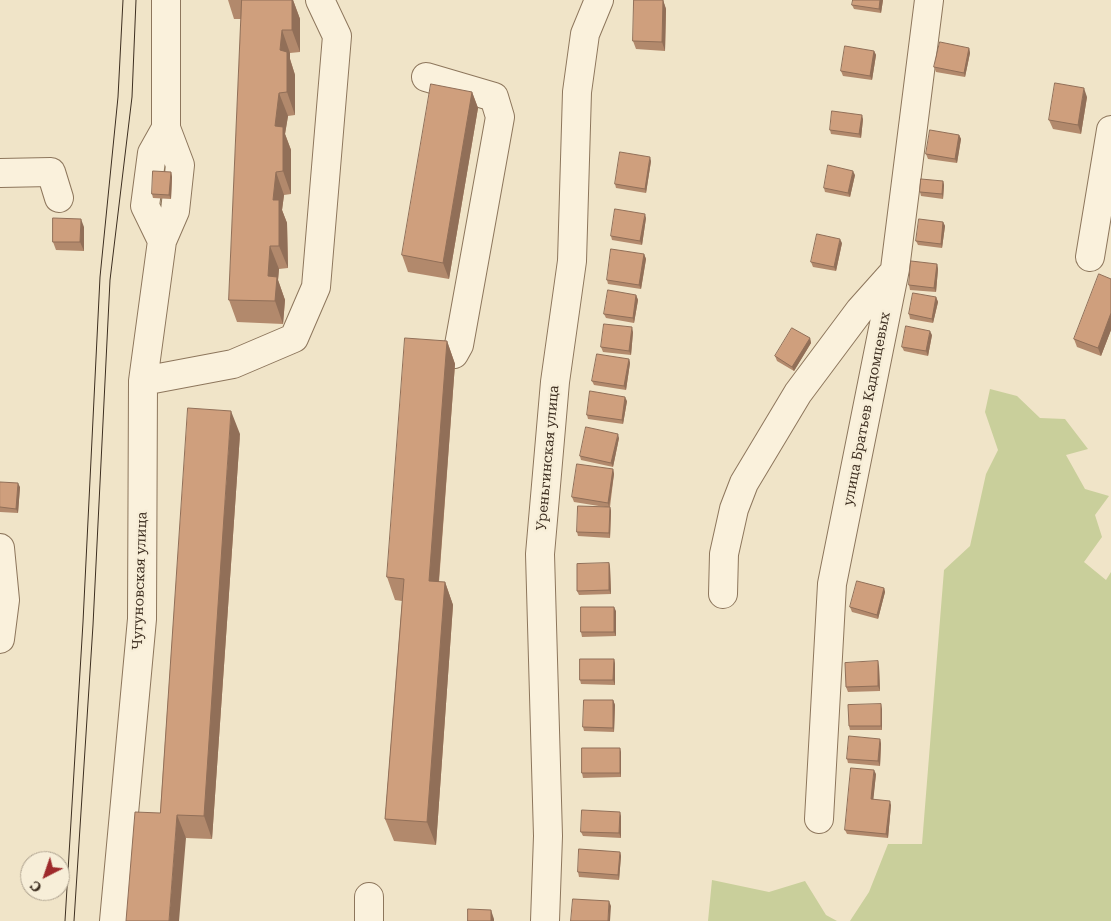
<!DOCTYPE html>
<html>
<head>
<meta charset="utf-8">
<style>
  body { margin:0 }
  #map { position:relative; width:1111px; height:921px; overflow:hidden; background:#f0e4c8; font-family:"Roboto Serif",serif }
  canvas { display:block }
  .north { position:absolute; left:20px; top:851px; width:50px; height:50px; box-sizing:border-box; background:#f7eed8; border:1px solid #ada18e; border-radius:50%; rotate:221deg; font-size:14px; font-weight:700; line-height:20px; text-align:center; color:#3d2e20 }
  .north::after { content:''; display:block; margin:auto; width:18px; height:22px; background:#9e2a2b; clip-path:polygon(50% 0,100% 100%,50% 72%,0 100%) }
</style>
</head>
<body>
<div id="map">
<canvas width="1111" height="921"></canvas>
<div class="north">С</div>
</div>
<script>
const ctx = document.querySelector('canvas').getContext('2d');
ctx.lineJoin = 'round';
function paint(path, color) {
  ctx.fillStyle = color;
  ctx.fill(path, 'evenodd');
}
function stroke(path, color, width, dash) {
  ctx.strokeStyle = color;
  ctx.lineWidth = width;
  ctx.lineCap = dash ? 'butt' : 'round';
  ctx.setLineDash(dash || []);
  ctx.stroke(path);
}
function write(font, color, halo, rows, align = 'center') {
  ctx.font = font + ' "Roboto Serif",serif';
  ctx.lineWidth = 5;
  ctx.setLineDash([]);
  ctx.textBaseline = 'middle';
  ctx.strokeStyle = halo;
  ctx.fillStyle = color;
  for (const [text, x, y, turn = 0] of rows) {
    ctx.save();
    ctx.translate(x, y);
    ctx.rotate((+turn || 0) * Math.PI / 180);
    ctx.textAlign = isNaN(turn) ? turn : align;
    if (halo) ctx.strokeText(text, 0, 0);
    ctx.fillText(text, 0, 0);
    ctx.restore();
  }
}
const green = new Path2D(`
  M990 389 1017 396 1040 418 1065 419 1088 449 1066 455 1085 489 1109 496 1095 515 1102 537 1084 562 1106 580 1111 572V921H850L869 892 888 844H922L944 570 970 546 986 474 998 450 985 412Z
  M712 880 769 892 805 881 826 915 837 921H708Z`);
const minor = new Path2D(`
  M426 77 494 97 500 117 459 345 454 354
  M0 173 51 172 59 198
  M162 241 175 211 180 165 166 128
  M1090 257 1111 130
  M143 381 233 364 294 338 316 287 337 36 320 0
  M0 548 5 600 0 639
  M723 594 724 554 734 509 744 483 798 393 860 310 893 273
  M819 819 832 584 895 269 929 0
  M114 921 142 619 143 381 162 241 145 206 152 153 166 128V0
  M369 921V897
  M545 921 548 836 540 554 555 382 572 261 577 92 585 34 599 0`);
const tram = new Path2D(`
  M65 921 83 622 100 277 118 97 123 0
  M74 921 93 625 110 280 132 97 136 0`);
const wall = new Path2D(`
  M228 0H293L300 19V52L290 53V59L295 75V115L288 116 285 134 291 150V194L284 195 282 210 287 223 288 268 279 269 278 280 285 300 283 324 237 322 229 300 241 19H234Z
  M663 0 666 9 665 51 636 49 633 41Z
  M883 0 881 13 854 9 852 5Z
  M969 48 970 53 965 77 936 72 934 67Z
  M874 51 876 55 872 80 843 76 841 71Z
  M472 92 478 108 449 279 408 272 402 255Z
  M1087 97 1081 134 1053 129 1049 120Z
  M863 119 861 138 831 134 830 130Z
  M959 135 961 139 957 163 928 159 926 154Z
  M651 161 646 193 616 188 615 184Z
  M171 172 172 177 171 199 153 198 152 194Z
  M855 175 850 197 825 192 824 188Z
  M943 181 944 185 943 199 921 196 920 192Z
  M646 218 642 245 612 240 611 236Z
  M943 222 945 226 942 248 918 245 916 241Z
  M84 227V251L56 250 53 242Z
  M842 243 836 271 813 267 811 262Z
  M644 254 646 259 641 289 608 284 607 280Z
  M937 264 938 269 936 292 910 290 909 285Z
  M1111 279V330L1101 356 1077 347 1074 339Z
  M636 295 638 300 634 323 606 318 604 314Z
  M936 297 938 302 933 323 910 319 909 314Z
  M633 332 631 355 603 352 601 347Z
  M932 335 928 356 904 351 902 347Z
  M810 338 811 343 794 371 777 361 775 356Z
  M447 341 455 364 439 582H445L453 605 436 845 394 841 385 819 402 601 395 600 387 577Z
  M629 359 630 363 626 390 594 385 592 381Z
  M627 401 623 424 588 419 587 415Z
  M240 434 212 839 186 838 160 813Z
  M619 438 613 467 581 460 580 456Z
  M613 469 614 474 610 507 611 511 610 538 578 536 577 532 605 507 574 502 572 497Z
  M0 482 20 487 18 513 0 512Z
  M609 563 610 567 611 594 579 595 577 591Z
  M884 588 885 592 878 619 852 612 850 607Z
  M616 611V636L582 637 581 632Z
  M614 659 615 664V685L581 684 580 680Z
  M879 666 880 691 848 692 846 687Z
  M613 700 615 705 614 732 584 731 583 727Z
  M882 709V730H850L849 726Z
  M880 739 881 744 880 766 848 763 847 759Z
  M621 752V777L583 778 582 773Z
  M876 774 873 799 891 805 888 838 847 834 845 830Z
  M621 816V838L583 836 581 832Z
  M620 852 621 856 619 880 579 877 578 872Z`);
const shadedWall = new Path2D(`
  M292 0H293L300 19V52L292 30Z
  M663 0 666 9 665 51 662 42Z
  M880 0H883L881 13 879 9Z
  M282 30 290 53V59L295 75V115L287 92 280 50Z
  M969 48 970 53 965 77 964 73Z
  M874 51 876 55 872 80 870 76Z
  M1084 88 1087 97 1081 134 1078 125Z
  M472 92 478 108 449 279 443 263Z
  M279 93 288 116 285 134 291 150V194L283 171 275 126Z
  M862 115 863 119 861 138 859 134Z
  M959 135 961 139 957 163 955 159Z
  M650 157 651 161 646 193 645 189Z
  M853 171 855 175 850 197 848 193Z
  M171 172 172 177 171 199 169 195Z
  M276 172 284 195 282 210 287 223 288 268 279 246 273 200Z
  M943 181 944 185 943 199 942 194Z
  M645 214 646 218 642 245 640 241Z
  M81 219 84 227V251L80 242Z
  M943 222 945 226 942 248 941 244Z
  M840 239 842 243 836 271 834 267Z
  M270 246 279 269 278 280 285 300 283 324 275 301 268 276Z
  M644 254 646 259 641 289 639 285Z
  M937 264 938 269 936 292 934 288Z
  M636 295 638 300 634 323 633 318Z
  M936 297 938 302 933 323 932 319Z
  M1111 313V330L1101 356 1098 348Z
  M632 327 633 332 631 355 629 351Z
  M930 331 932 335 928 356 926 351Z
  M810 338 811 343 794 371 792 367Z
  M447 341 455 364 437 604 429 581Z
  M629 359 630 363 626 390 624 386Z
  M625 397 627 401 623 424 622 420Z
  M231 411 240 434 212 839 204 816Z
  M618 434 619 438 613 467 611 463Z
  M613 469 614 474 609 507 608 503Z
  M18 483 20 487 18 513 16 509Z
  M610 507 611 511 610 538 609 533Z
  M609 563 610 567 611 594 609 590Z
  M445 582 453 605 436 845 427 822Z
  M884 588 885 592 878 619 877 615Z
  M614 607 616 611V636L614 632Z
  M614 659 615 664V685L613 680Z
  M878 661 879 666 880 691 878 686Z
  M613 700 615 705 614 732 613 728Z
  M881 704 882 709V730L881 726Z
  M880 739 881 744 880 766 878 761Z
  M620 748 621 752V777L620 773Z
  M874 770 876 774 873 803 871 799Z
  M890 801 891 805 888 838 886 834Z
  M620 812 621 816V838L619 833Z
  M177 815 186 838 179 921H169Z
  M620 852 621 856 619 880 618 875Z
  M609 901 611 906 610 921H608Z
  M491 910 494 919V921H491Z`);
const building = new Path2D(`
  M242 0H292V30H282L280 50 287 52V92L279 93 275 126 283 127V171L276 172 273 200H279V246H270L268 276 277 277 275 301 229 300Z
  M634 0H663L662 42 633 41Z
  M853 0H880L879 9 852 5Z
  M940 42 969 48 964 73 934 67Z
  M845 46 874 51 870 76 841 71Z
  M1055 83 1084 88 1078 125 1049 120Z
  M431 84 472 92 443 263 402 255Z
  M832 111 862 115 859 134 830 130Z
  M930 130 959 135 955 159 926 154Z
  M620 152 650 157 645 189 615 184Z
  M828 165 853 171 848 193 824 188Z
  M153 171 171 172 169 195 152 194Z
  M921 179 943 181 942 194 920 192Z
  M615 209 645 214 640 241 611 236Z
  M53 218 81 219 80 242H53Z
  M919 219 943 222 941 244 916 241Z
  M817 234 840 239 834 267 811 262Z
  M611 249 644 254 639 285 607 280Z
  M911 261 937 264 934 288 909 285Z
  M1099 274 1111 279V313L1098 348 1074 339Z
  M608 290 636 295 633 318 604 314Z
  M913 293 936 297 932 319 909 314Z
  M604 324 632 327 629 351 601 347Z
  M906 326 930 331 926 351 902 347Z
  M792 328 810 338 792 367 775 356Z
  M405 338 447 341 429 581 445 582 427 822 385 819 404 579 387 577Z
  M597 354 629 359 624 386 592 381Z
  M590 391 625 397 622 420 587 415Z
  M188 408 231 411 204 816 177 815 169 921H126L135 812 160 813Z
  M586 427 618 434 611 463 580 456Z
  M577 464 613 469 608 503 572 497Z
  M0 482 18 483 16 509 0 507Z
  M578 506 610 507 609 533 577 532Z
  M609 563V590L577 591V564Z
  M857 581 884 588 877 615 850 607Z
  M581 607H614V632H581Z
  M580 659H614L613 680H580Z
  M878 661V686L846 687 845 663Z
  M584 700H613V728L583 727Z
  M881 704V726H849L848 705Z
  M849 736 880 739 878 761 847 759Z
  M582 748H620V773H582Z
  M851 768 874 770 871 799 890 801 886 834 845 830Z
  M582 810 620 812 619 833 581 832Z
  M579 849 620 852 618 875 578 872Z
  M573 899 609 901 608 921H571Z
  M468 909 491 910V921H468Z`);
const streetNames = [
  ["улица Братьев Кадомцевых",867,409,-79],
  ["Уреньгинская улица",548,458,-85],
  ["Чугуновская улица",140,581,-88]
];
paint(green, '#c9cf9b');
stroke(minor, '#8d765c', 30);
stroke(minor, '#faf1dc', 28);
stroke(tram, '#3d2e20', 1);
paint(wall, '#b2896c');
paint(shadedWall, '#916f58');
paint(building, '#cf9f7d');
stroke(building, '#916f58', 1);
write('14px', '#3d2e20', '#f7eed8', streetNames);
</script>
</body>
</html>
